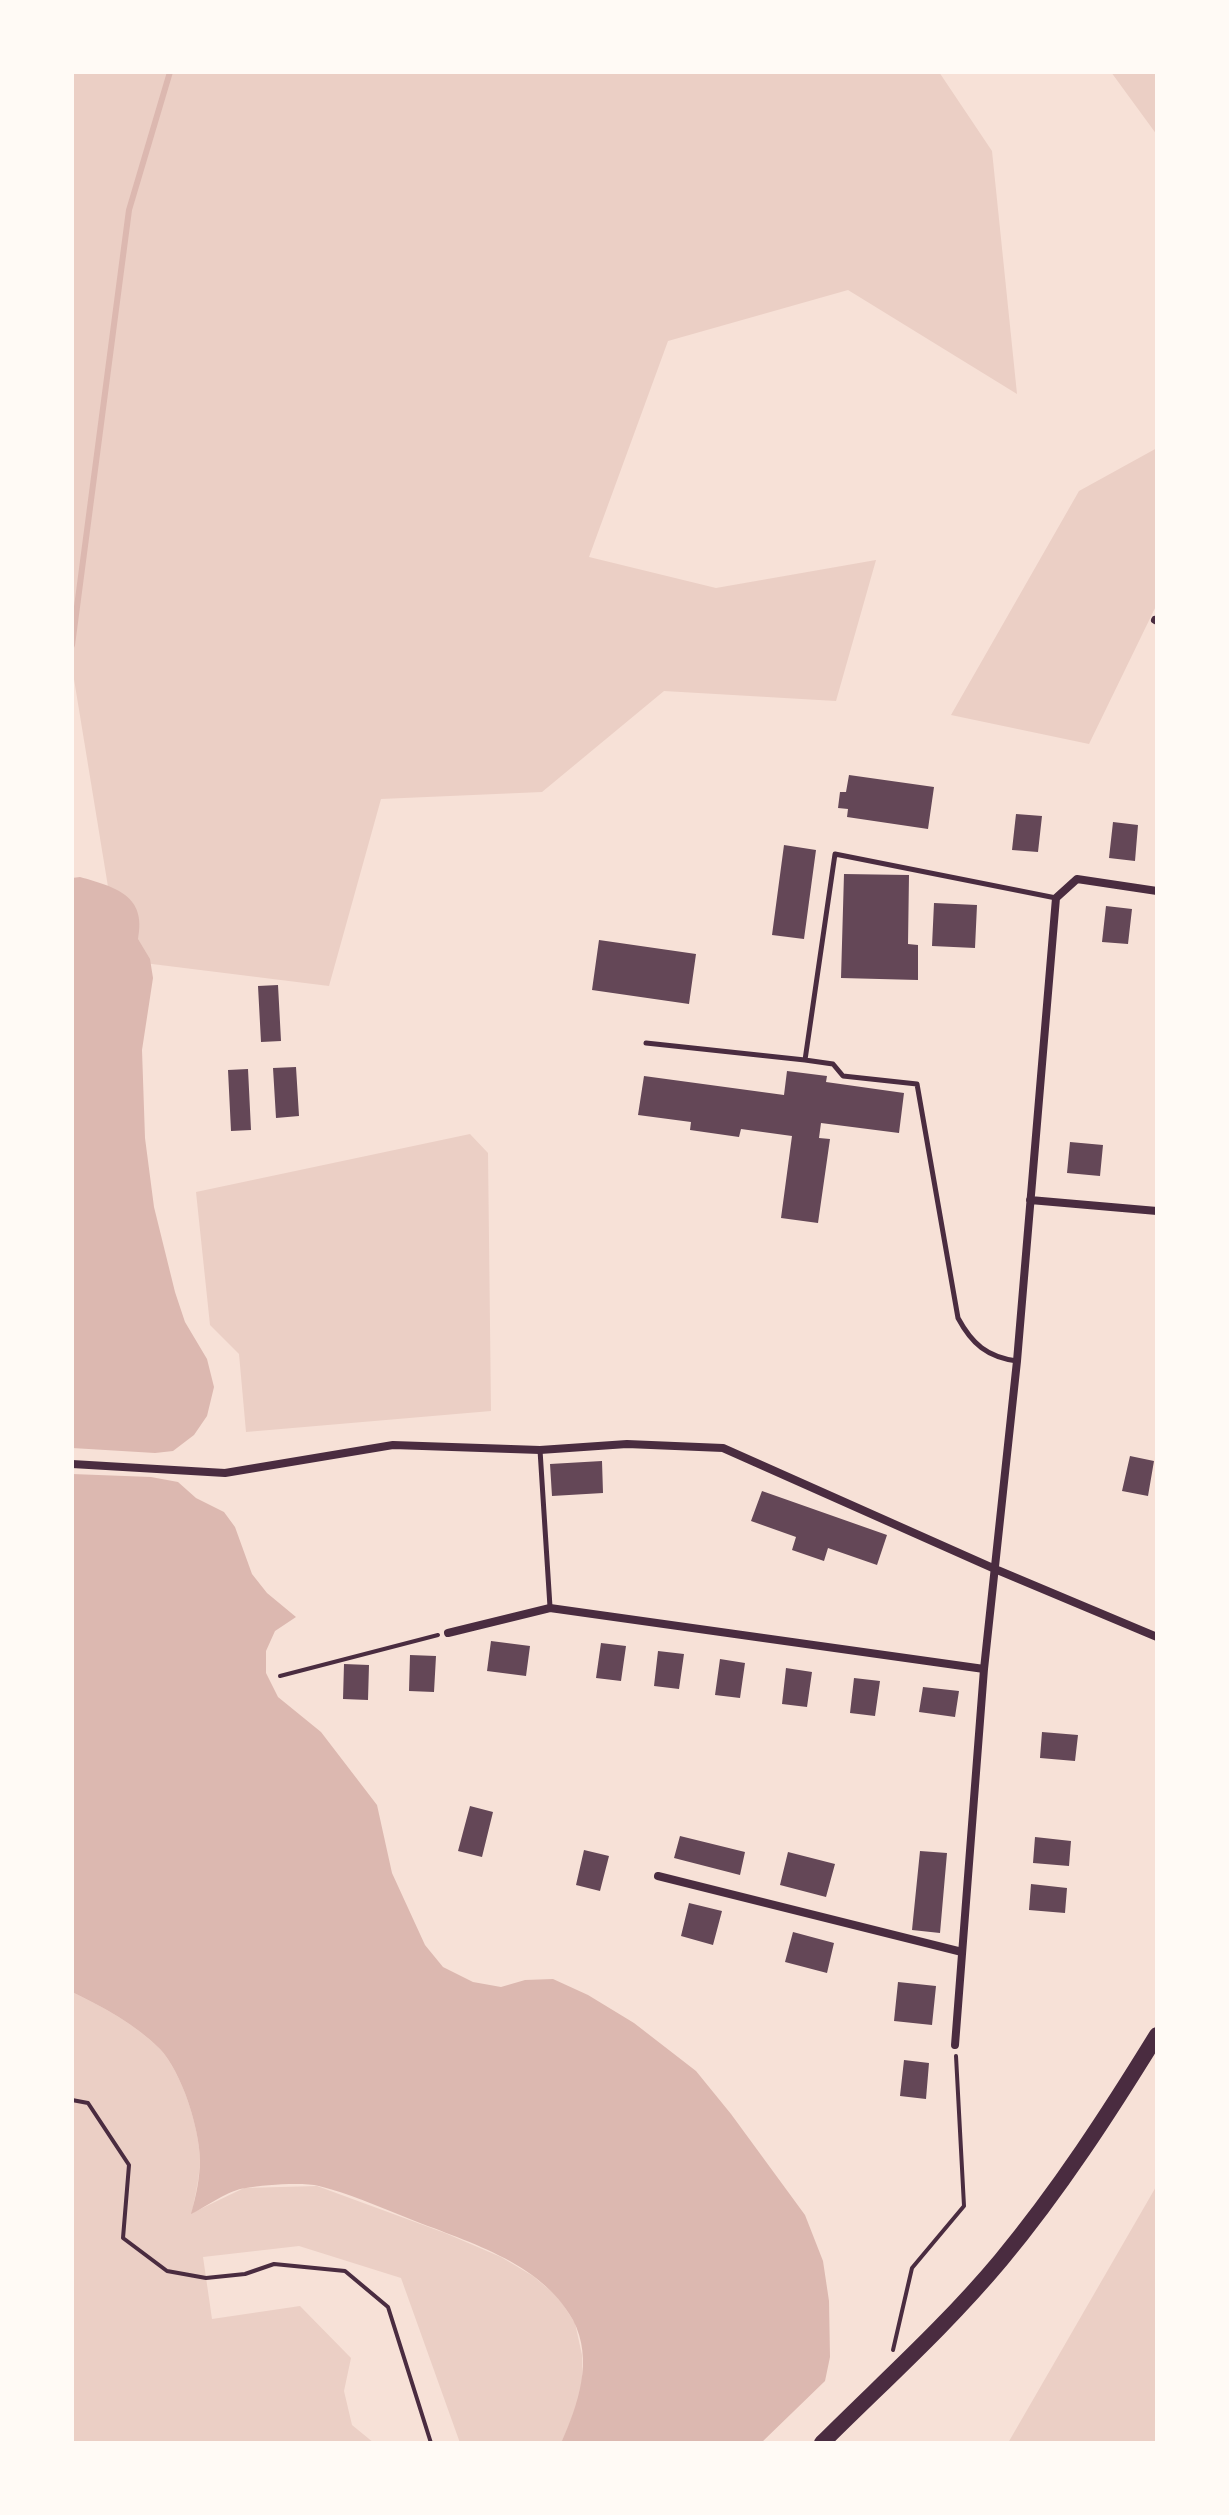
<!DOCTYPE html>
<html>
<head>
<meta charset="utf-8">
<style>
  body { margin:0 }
  #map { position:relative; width:1229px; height:2515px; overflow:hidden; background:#f7e1d7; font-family:"Noto Sans",sans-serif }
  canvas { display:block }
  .frame { position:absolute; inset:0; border:74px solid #fffaf5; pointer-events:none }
</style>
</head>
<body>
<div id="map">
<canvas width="1229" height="2515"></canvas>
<div class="frame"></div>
</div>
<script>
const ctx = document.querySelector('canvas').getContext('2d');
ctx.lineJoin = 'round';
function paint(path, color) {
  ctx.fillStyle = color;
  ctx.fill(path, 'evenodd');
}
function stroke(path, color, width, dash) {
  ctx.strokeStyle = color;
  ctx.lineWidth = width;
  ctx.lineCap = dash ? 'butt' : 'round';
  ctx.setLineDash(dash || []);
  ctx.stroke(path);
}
const green = new Path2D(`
  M72 72H939L992 151 1017 394 848 290 668 341 589 557 716 588 876 560 836 701 664 691 542 792 381 799 329 986 120 960 72 667Z
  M1111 72H1157V135Z
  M1157 448V604L1089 744 951 715 1079 491Z
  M470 1134 488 1153 491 1411 246 1432 239 1354 210 1325 196 1192Z
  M72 1992C103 2007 135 2024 160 2049 182 2073 199 2127 200 2158 200 2177 195 2195 192 2213L244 2188 317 2186 445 2233 501 2257 533 2276 558 2297 575 2323 582 2355V2389L573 2416 561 2443H460L401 2278 299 2246 203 2257 212 2319 300 2306 351 2358 344 2391 352 2425 374 2443H72Z
  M1157 2185V2443H1008Z`);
const water = new Path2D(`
  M80 877C115 887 147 895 138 939L150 959 153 978 142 1050 145 1138 154 1207 175 1292 185 1322 207 1359 214 1387 207 1416 194 1435 173 1451 155 1453 72 1448V878Z
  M72 1474 151 1477 178 1482 196 1498 224 1512 235 1527 252 1574 267 1593 296 1617 275 1631 266 1651V1673L278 1697 321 1732 377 1805 392 1873 425 1945 443 1967 473 1982 501 1987 525 1980 553 1979 588 1995 634 2023 696 2071 731 2114 805 2215 823 2261 829 2301 830 2357 825 2381 761 2443H561C578 2405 594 2360 573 2320 541 2261 464 2241 405 2217 377 2206 348 2193 319 2186 302 2182 264 2185 246 2188 228 2190 208 2206 191 2214 196 2196 200 2178 200 2159 199 2127 182 2073 160 2049 135 2024 103 2007 72 1992Z`);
const stream = new Path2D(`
  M72 645 129 210 170 72`);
const building = new Path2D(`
  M849 775 934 787 928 829 847 817 848 809 838 808 840 792H846Z
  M1016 814 1042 816 1038 852 1012 850Z
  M1113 822 1138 825 1135 861 1109 858Z
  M784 845 816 850 804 939 772 935Z
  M844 874 909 875 908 944 918 945V980L841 978Z
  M934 903 977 905 975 948 932 946Z
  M1106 906 1132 909 1128 944 1102 942Z
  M599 940 696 954 689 1004 592 990Z
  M278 985 281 1041 261 1042 258 986Z
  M296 1067 299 1116 276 1118 273 1068Z
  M248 1069 251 1130 231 1131 228 1070Z
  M787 1071 827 1076 826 1082 904 1093 899 1133 821 1123 819 1138 830 1139 818 1223 781 1218 792 1136 741 1129 739 1137 690 1130 691 1122 638 1115 644 1076 784 1095Z
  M1070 1142 1103 1145 1100 1176 1067 1173Z
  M1130 1456 1154 1461 1148 1496 1122 1491Z
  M602 1461 603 1493 552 1496 550 1464Z
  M762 1491 887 1535 877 1565 828 1548 824 1561 792 1550 796 1537 751 1521Z
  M491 1641 530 1646 526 1676 487 1671Z
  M601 1643 626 1646 621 1681 596 1678Z
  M658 1651 684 1654 679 1689 654 1686Z
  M410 1655 436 1656 434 1692 409 1691Z
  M720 1659 745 1663 740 1698 715 1695Z
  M344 1664 369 1665 368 1700 343 1699Z
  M786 1668 812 1672 807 1707 782 1704Z
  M854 1678 880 1681 875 1716 850 1713Z
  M923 1687 959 1691 955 1717 919 1712Z
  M1042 1732 1078 1735 1075 1761 1040 1758Z
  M470 1806 493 1812 482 1857 458 1851Z
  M680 1836 745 1852 740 1875 674 1858Z
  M1035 1837 1071 1841 1069 1866 1033 1863Z
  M584 1850 609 1856 600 1891 576 1885Z
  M920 1851 947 1853 940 1933 912 1930Z
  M788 1852 835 1864 826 1897 780 1885Z
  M1031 1884 1067 1888 1065 1913 1029 1910Z
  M689 1903 722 1911 713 1945 681 1936Z
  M793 1932 834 1943 827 1973 785 1962Z
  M898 1982 936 1986 932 2025 894 2021Z
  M904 2060 929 2063 926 2099 900 2096Z`);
const path = new Path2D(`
  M280 1676 438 1635
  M72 2100 88 2103 129 2165 123 2238 167 2271 206 2278 245 2274 274 2264 345 2271 388 2307 431 2443
  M893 2350 912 2268 964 2206 956 2056`);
const service = new Path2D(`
  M646 1043 805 1060 835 854 1056 898
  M805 1060 833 1064 843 1076 917 1084 958 1318C972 1344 987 1357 1017 1361
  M540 1450 550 1607`);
const minor = new Path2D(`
  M1155 620 1157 621
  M1030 1200 1157 1211
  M72 1464 225 1473 393 1445 540 1450 627 1444 723 1448 995 1569 1157 1637
  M448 1633 550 1608 984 1669
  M658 1876 962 1952
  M955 2045 984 1669 1017 1361 1056 898 1077 879 1157 891`);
const primary = new Path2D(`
  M822 2443C882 2383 946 2326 1001 2260 1059 2190 1109 2113 1157 2035`);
paint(green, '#ebcfc5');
paint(water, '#dcb8b0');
stroke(stream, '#dcb8b0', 6);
paint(building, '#644757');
stroke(path, '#4a2c40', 4);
stroke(service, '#4a2c40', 5);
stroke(minor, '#4a2c40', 8);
stroke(primary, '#4a2c40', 16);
</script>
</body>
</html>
